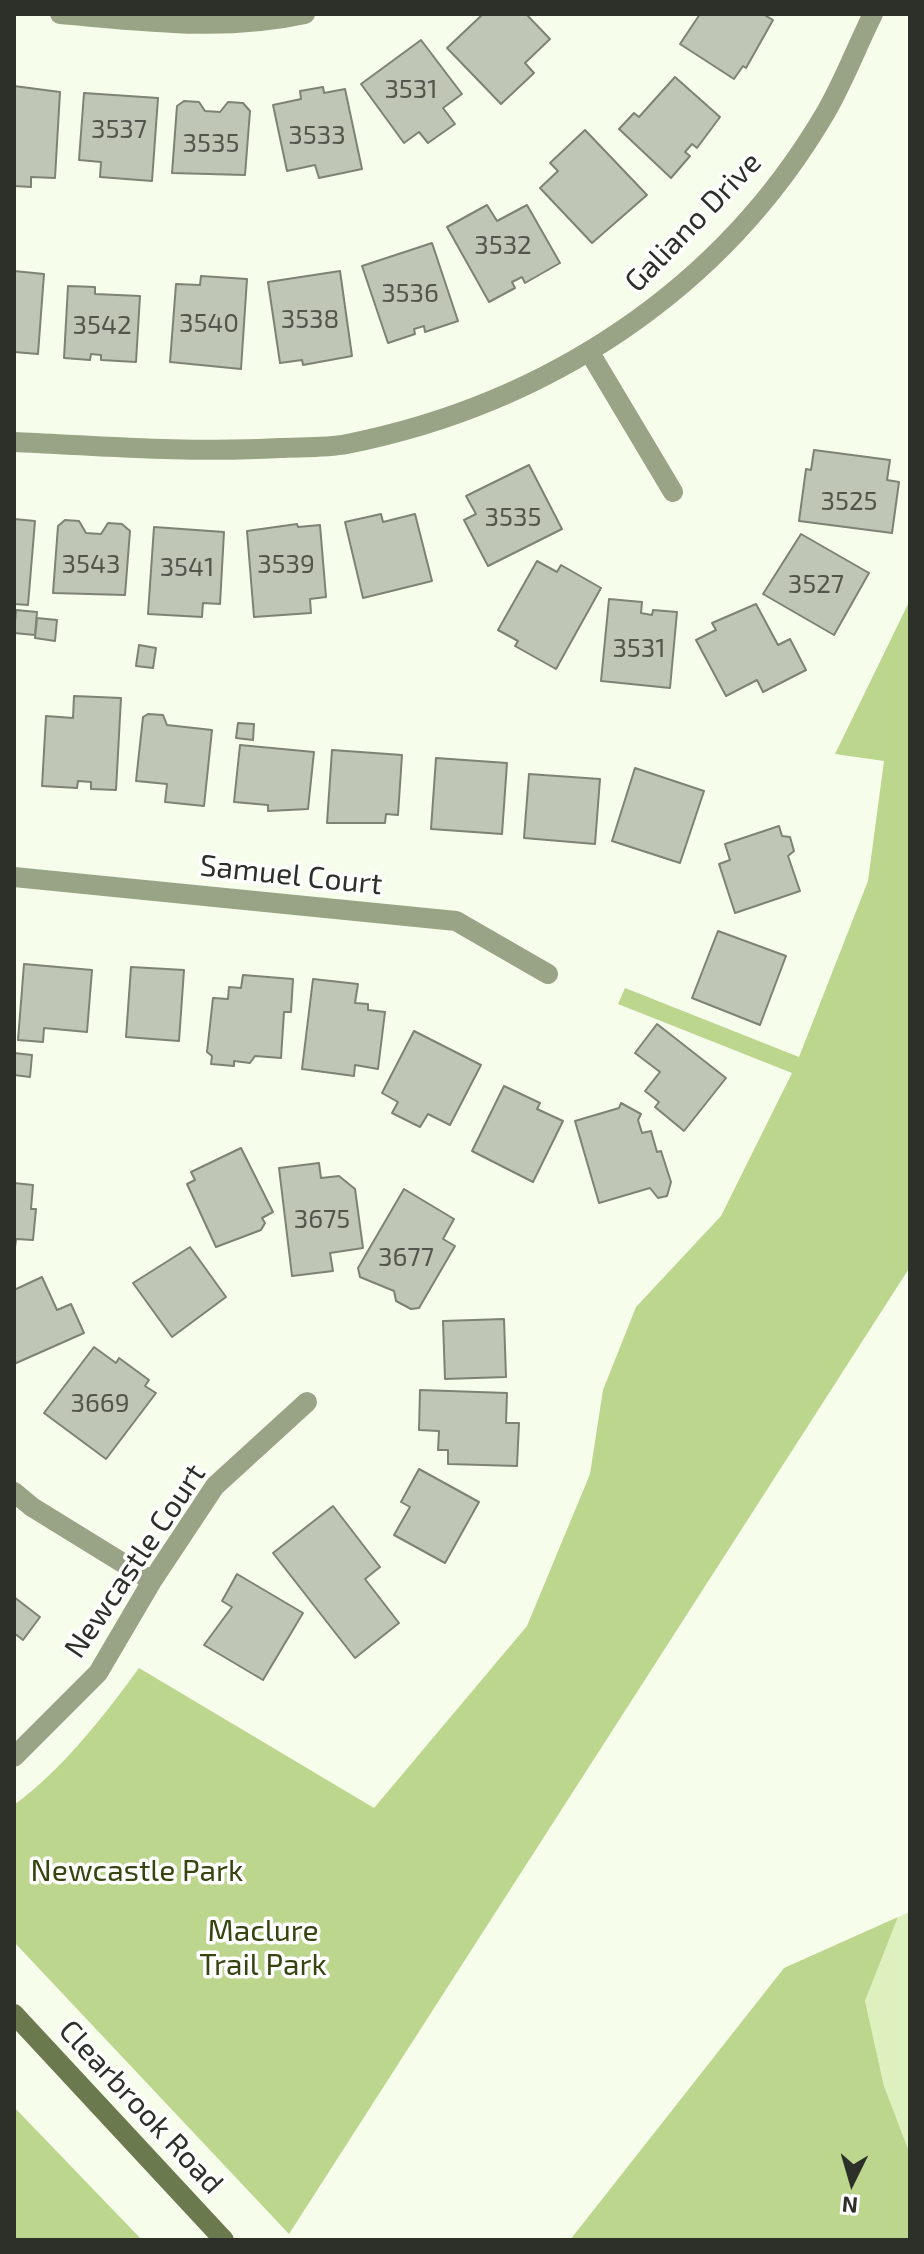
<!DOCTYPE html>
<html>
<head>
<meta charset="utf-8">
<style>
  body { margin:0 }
  #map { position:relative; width:924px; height:2254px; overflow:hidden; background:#f6fdeb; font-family:"Exo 2",sans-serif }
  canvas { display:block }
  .frame { position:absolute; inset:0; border:16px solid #2d2f29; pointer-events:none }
  .north { position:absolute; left:812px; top:2142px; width:80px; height:80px; -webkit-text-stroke:6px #fff; paint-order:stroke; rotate:185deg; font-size:22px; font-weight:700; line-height:32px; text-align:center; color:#2d2f29 }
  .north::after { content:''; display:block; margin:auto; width:28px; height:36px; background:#2d2f29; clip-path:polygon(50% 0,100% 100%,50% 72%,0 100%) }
</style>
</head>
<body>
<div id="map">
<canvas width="924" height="2254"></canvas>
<div class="frame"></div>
<div class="north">N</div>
</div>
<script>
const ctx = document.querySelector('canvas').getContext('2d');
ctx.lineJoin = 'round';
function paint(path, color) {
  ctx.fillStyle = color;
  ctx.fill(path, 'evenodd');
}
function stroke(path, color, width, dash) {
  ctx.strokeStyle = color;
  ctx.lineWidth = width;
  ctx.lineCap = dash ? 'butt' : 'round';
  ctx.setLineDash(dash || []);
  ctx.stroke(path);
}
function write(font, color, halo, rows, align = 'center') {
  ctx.font = font + ' "Exo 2",sans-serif';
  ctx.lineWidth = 7;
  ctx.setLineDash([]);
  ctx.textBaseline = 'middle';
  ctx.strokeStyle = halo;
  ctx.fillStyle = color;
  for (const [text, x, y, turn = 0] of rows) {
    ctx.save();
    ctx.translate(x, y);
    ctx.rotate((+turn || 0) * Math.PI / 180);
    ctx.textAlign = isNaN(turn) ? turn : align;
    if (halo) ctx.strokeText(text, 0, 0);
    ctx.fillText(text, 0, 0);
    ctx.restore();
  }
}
const green = new Path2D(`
  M910 1912V2154L884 2086 865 2001 898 1917Z`);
const forest = new Path2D(`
  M910 600V1267L289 2234 14 1942V1805C62 1770 104 1716 139 1668L374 1808 527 1626 590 1474 603 1390 636 1307 721 1216 792 1073 618 1004 625 988 799 1057 868 881 884 761 835 754Z
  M898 1917 865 2001 884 2086 910 2154V2240H570L784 1968Z
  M14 2107 142 2240H14Z`);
const building = new Path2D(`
  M483 14H526L550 39 525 63 534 73 501 104 447 48Z
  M700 14H763L773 20 746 68 743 66 734 79 680 44Z
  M421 40 462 94 443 108 455 124 428 143 419 132 404 143 361 84Z
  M675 77 720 117 697 148 692 144 685 152 690 156 671 178 619 129 634 113 639 117Z
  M14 86 60 92 55 178 31 177V187L14 186Z
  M323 87 324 93 345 89 362 169 319 178 315 165 287 171 273 105 301 99 300 91Z
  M84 93 158 98 152 181 100 177 101 162 79 160Z
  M184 101 199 102 205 111 220 112 228 102 243 103 250 111 245 175 172 173 177 106Z
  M585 130 647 195 592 243 540 188 558 171 550 163Z
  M487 205 497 221 527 205 560 263 525 283 522 277 512 282 515 288 489 302 447 227Z
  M432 243 458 321 425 332 424 326 414 329 415 334 388 343 362 266Z
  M14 271 44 274 38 354 14 352Z
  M340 271 352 356 303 365 302 360 280 363 268 282Z
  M201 276 247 279 241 369 170 362 176 284 200 285Z
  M68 286 95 287V294L140 296 136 362 101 360V355L91 354 90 360 64 358Z
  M814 450 890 460 887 480 899 482 892 533 799 521 806 469 811 470Z
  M529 465 562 529 488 566 464 520 476 514 466 496Z
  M381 514 383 522 415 514 432 581 363 598 345 522Z
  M14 519 35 521 28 605 14 604Z
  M65 520 79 521 86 533 101 534 108 523 122 524 130 531 125 595 53 593 58 526Z
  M297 524 298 527 320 525 326 597 310 599 311 613 254 617 247 531Z
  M154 527 224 532 220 604 203 603 202 617 148 614Z
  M801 534 869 573 834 635 763 594Z
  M537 561 557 572 561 565 601 588 556 669 515 646 518 641 498 630Z
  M609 599 642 602 641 613 652 615 653 610 677 612 670 688 601 681Z
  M756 604 778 645 790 639 806 670 763 692 757 680 726 696 696 640 716 630 712 623Z
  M16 610 37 612 35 635 14 633Z
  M37 618 57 620 55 641 35 638Z
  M139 645 156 648 153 668 136 666Z
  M74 696 121 698 116 790 91 789V782L78 781 77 788 42 786 46 716 73 718Z
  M148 714 163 715 167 725 212 730 204 806 165 802 167 784 136 781 143 717Z
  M238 723 254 724 253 740 236 738Z
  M240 745 314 752 308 809 268 811V805L234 802Z
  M332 750 402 755 398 815 386 814 385 823H327Z
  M436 758 507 763 502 834 431 829Z
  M635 768 704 791 680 863 612 841Z
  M529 774 600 779 595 844 524 838Z
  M779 826 782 836 790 837 794 851 788 856 800 891 735 913 719 864 730 860 725 844Z
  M718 931 786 956 760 1025 692 998Z
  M24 964 92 970 87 1032 44 1028 43 1042 18 1040Z
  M131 967 184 970 179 1041 126 1037Z
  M243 975 293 979 291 1012H284L281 1058 255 1056 250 1063 234 1061V1066L211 1064 212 1056 207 1052 213 998 228 999 229 987 241 988Z
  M313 979 358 984 355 1003 368 1004V1010L385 1012 378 1069 355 1065 354 1076 302 1069Z
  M657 1024 726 1078 684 1131 655 1107 659 1102 645 1091 660 1072 635 1053Z
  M414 1031 481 1065 450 1125 428 1114 420 1127 392 1113 398 1102 382 1093Z
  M14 1053 32 1055 30 1077 14 1075Z
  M504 1086 540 1103 537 1109 563 1121 533 1182 472 1151Z
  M621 1103 641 1114 638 1120 642 1133 651 1131 657 1152 661 1151 671 1182 667 1196 658 1198 650 1188 599 1203 575 1121 619 1108Z
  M241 1148 273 1212 262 1218 265 1223 261 1230 216 1247 187 1184 195 1180 191 1172Z
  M319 1163 321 1178 339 1176 355 1189 363 1248 330 1253 333 1271 292 1276 279 1168Z
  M14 1183 33 1185 31 1209H36L33 1240 16 1239 14 1256Z
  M404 1189 454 1219 443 1239 455 1246 419 1308 411 1309 396 1301 394 1291 360 1277 358 1268Z
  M190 1247 226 1297 172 1337 133 1283Z
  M42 1277 57 1310 71 1304 84 1333 14 1364V1290Z
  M504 1319 506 1377 445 1379 443 1321Z
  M94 1347 116 1363 119 1358 149 1380 145 1386 156 1393 106 1459 44 1413Z
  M420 1390 507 1393 506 1423H519L517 1466 448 1464V1450H438L439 1431 419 1430Z
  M419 1469 479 1502 445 1563 394 1535 410 1507 401 1502Z
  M333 1506 380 1567 365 1579 399 1623 355 1658 273 1553Z
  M237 1574 303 1613 263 1680 204 1645 232 1607 222 1601Z
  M14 1597 40 1617 23 1640 14 1633Z`);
const minor = new Path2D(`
  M60 14C142 21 224 32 305 14
  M590 353 673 492
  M14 442C103 446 191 453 280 448 302 447 326 448 347 444 547 404 722 290 826 112 844 81 857 46 873 14
  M14 877 456 921 548 974
  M14 1492 32 1507 152 1581
  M14 1757 98 1673 152 1581 215 1486 307 1402`);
const secondary = new Path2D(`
  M14 2014 224 2240`);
const numberNames = [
  ["3531",411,89],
  ["3537",119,129],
  ["3533",317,135],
  ["3535",211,143],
  ["3532",503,245],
  ["3536",410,293],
  ["3538",310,319],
  ["3540",209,323],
  ["3542",102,325],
  ["3525",849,501],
  ["3535",513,517],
  ["3543",91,564],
  ["3539",286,564],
  ["3541",187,567],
  ["3527",816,584],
  ["3531",639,648],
  ["3675",322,1219],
  ["3677",406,1257],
  ["3669",100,1403]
];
const streetNames = [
  ["Galiano Drive",693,222,-46],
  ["Samuel Court",291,875,6],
  ["Newcastle Court",135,1561,-56],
  ["Clearbrook Road",141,2107,47]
];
const parkNames = [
  ["Newcastle Park",137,1871],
  ["Maclure",263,1931],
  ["Trail Park",263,1965]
];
paint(green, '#def0bd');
paint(forest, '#bdd68d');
paint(building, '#c0c6b5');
stroke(building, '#7d8373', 2);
stroke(minor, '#99a486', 20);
stroke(secondary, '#6b7a4e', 20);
write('26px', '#52554c', null, numberNames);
write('30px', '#2d2f29', '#fff', streetNames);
write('30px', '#364510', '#fff', parkNames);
</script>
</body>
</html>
